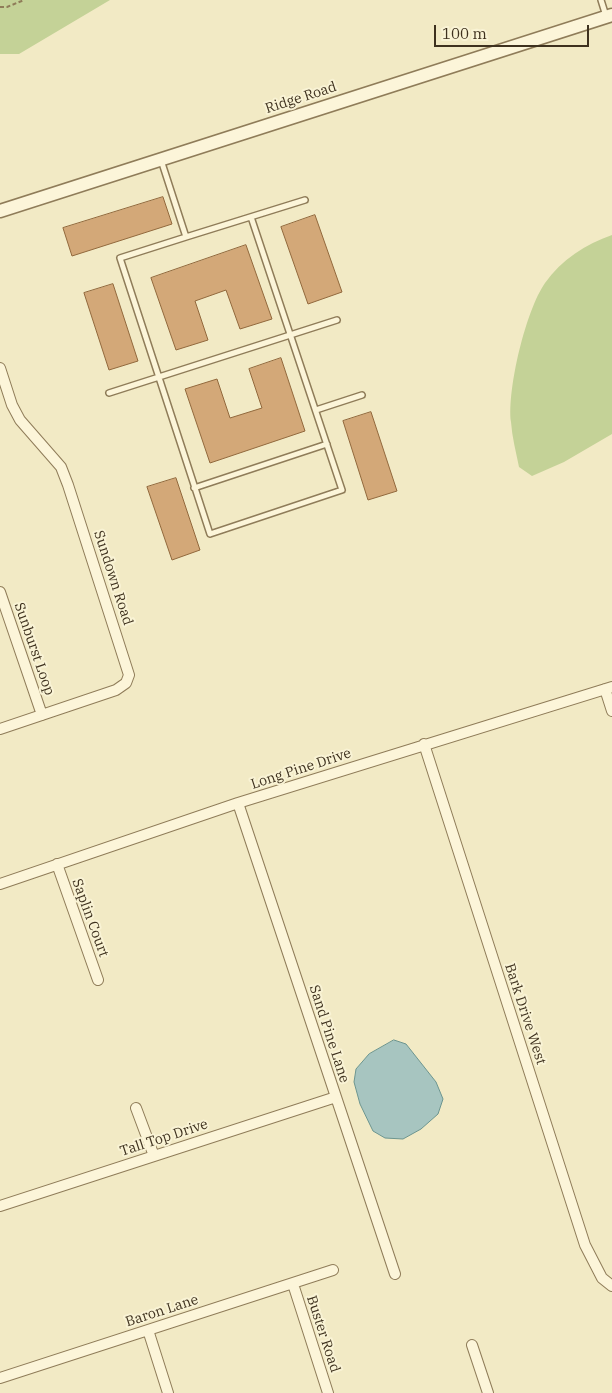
<!DOCTYPE html>
<html>
<head>
<meta charset="utf-8">
<style>
  body { margin:0 }
  #map { position:relative; width:612px; height:1393px; overflow:hidden; background:#f2eac5; font-family:"IBM Plex Serif",serif }
  canvas { display:block }
  .scale { position:absolute; left:434px; top:25px; width:155px; height:22px; box-sizing:border-box; border:2px solid #3e311e; border-top:0; padding-left:6px; font-size:15px; line-height:18px; white-space:nowrap; color:#3e311e; -webkit-text-stroke:4px #f9f3d5; paint-order:stroke }
</style>
</head>
<body>
<div id="map">
<canvas width="612" height="1393"></canvas>
<div class="scale">100 m</div>
</div>
<script>
const ctx = document.querySelector('canvas').getContext('2d');
ctx.lineJoin = 'round';
function paint(path, color) {
  ctx.fillStyle = color;
  ctx.fill(path, 'evenodd');
}
function stroke(path, color, width, dash) {
  ctx.strokeStyle = color;
  ctx.lineWidth = width;
  ctx.lineCap = dash ? 'butt' : 'round';
  ctx.setLineDash(dash || []);
  ctx.stroke(path);
}
function write(font, color, halo, rows, align = 'center') {
  ctx.font = font + ' "IBM Plex Serif",serif';
  ctx.lineWidth = 4;
  ctx.setLineDash([]);
  ctx.textBaseline = 'middle';
  ctx.strokeStyle = halo;
  ctx.fillStyle = color;
  for (const [text, x, y, turn = 0] of rows) {
    ctx.save();
    ctx.translate(x, y);
    ctx.rotate((+turn || 0) * Math.PI / 180);
    ctx.textAlign = isNaN(turn) ? turn : align;
    if (halo) ctx.strokeText(text, 0, 0);
    ctx.fillText(text, 0, 0);
    ctx.restore();
  }
}
const green = new Path2D(`
  M0 0H110L19 54H0Z
  M612 235V434L564 462 532 476 519 467C516 452 512 437 511 422 507 389 526 310 545 283 561 260 586 244 612 235Z`);
const water = new Path2D(`
  M394 1040 406 1044 436 1082 443 1099 438 1114 421 1129 403 1139 385 1138 373 1131 360 1104 354 1082 356 1069 369 1054Z`);
const building = new Path2D(`
  M163 197 172 224 72 256 63 228Z
  M315 215 342 292 308 304 281 227Z
  M246 245 272 319 240 329 226 290 195 301 208 340 176 350 151 278Z
  M113 284 138 361 109 370 84 293Z
  M281 358 305 431 210 463 185 389 217 379 230 418 262 408 249 369Z
  M371 412 397 491 368 500 343 421Z
  M176 478 200 550 172 560 147 487Z`);
const path = new Path2D(`
  M0 7H7L24 0`);
const service = new Path2D(`
  M601 0 606 16
  M161 160 186 237 305 200
  M186 237 120 258 210 534 342 490 251 217
  M109 393 337 320
  M316 410 362 395
  M194 488 327 444`);
const minor = new Path2D(`
  M0 368 12 405 20 420 61 467 68 485 129 675 126 683 116 690 0 729
  M0 592 42 715
  M605 689 612 711
  M424 744 585 1245 602 1278 612 1286
  M238 803 395 1274
  M57 864 98 980
  M0 884 238 803 612 687
  M136 1108 154 1156
  M0 1206 336 1097
  M293 1284 328 1393
  M148 1330 168 1393
  M472 1345 488 1393
  M0 1378 333 1270`);
const tertiary = new Path2D(`
  M0 211 612 15`);
const streetNames = [
  ["Ridge Road",301,98,-18],
  ["Sundown Road",113,578,72],
  ["Sunburst Loop",34,649,71],
  ["Long Pine Drive",301,769,-18],
  ["Saplin Court",90,918,70],
  ["Bark Drive West",525,1014,72],
  ["Sand Pine Lane",329,1034,72],
  ["Tall Top Drive",164,1138,-18],
  ["Baron Lane",162,1311,-18],
  ["Buster Road",323,1334,72]
];
paint(green, '#c4d297');
paint(water, '#a7c5c0');
stroke(water, '#6c958f', 1);
paint(building, '#d3a878');
stroke(building, '#91683c', 1);
stroke(service, '#8f7c59', 8);
stroke(minor, '#8f7c59', 12);
stroke(tertiary, '#8f7c59', 15);
stroke(path, '#8f7c59', 2, [4, 2.5]);
stroke(service, '#fcf5d9', 5);
stroke(minor, '#fcf5d9', 10);
stroke(tertiary, '#fcf5d9', 12);
write('14px', '#3e311e', '#f9f3d5', streetNames);
</script>
</body>
</html>
